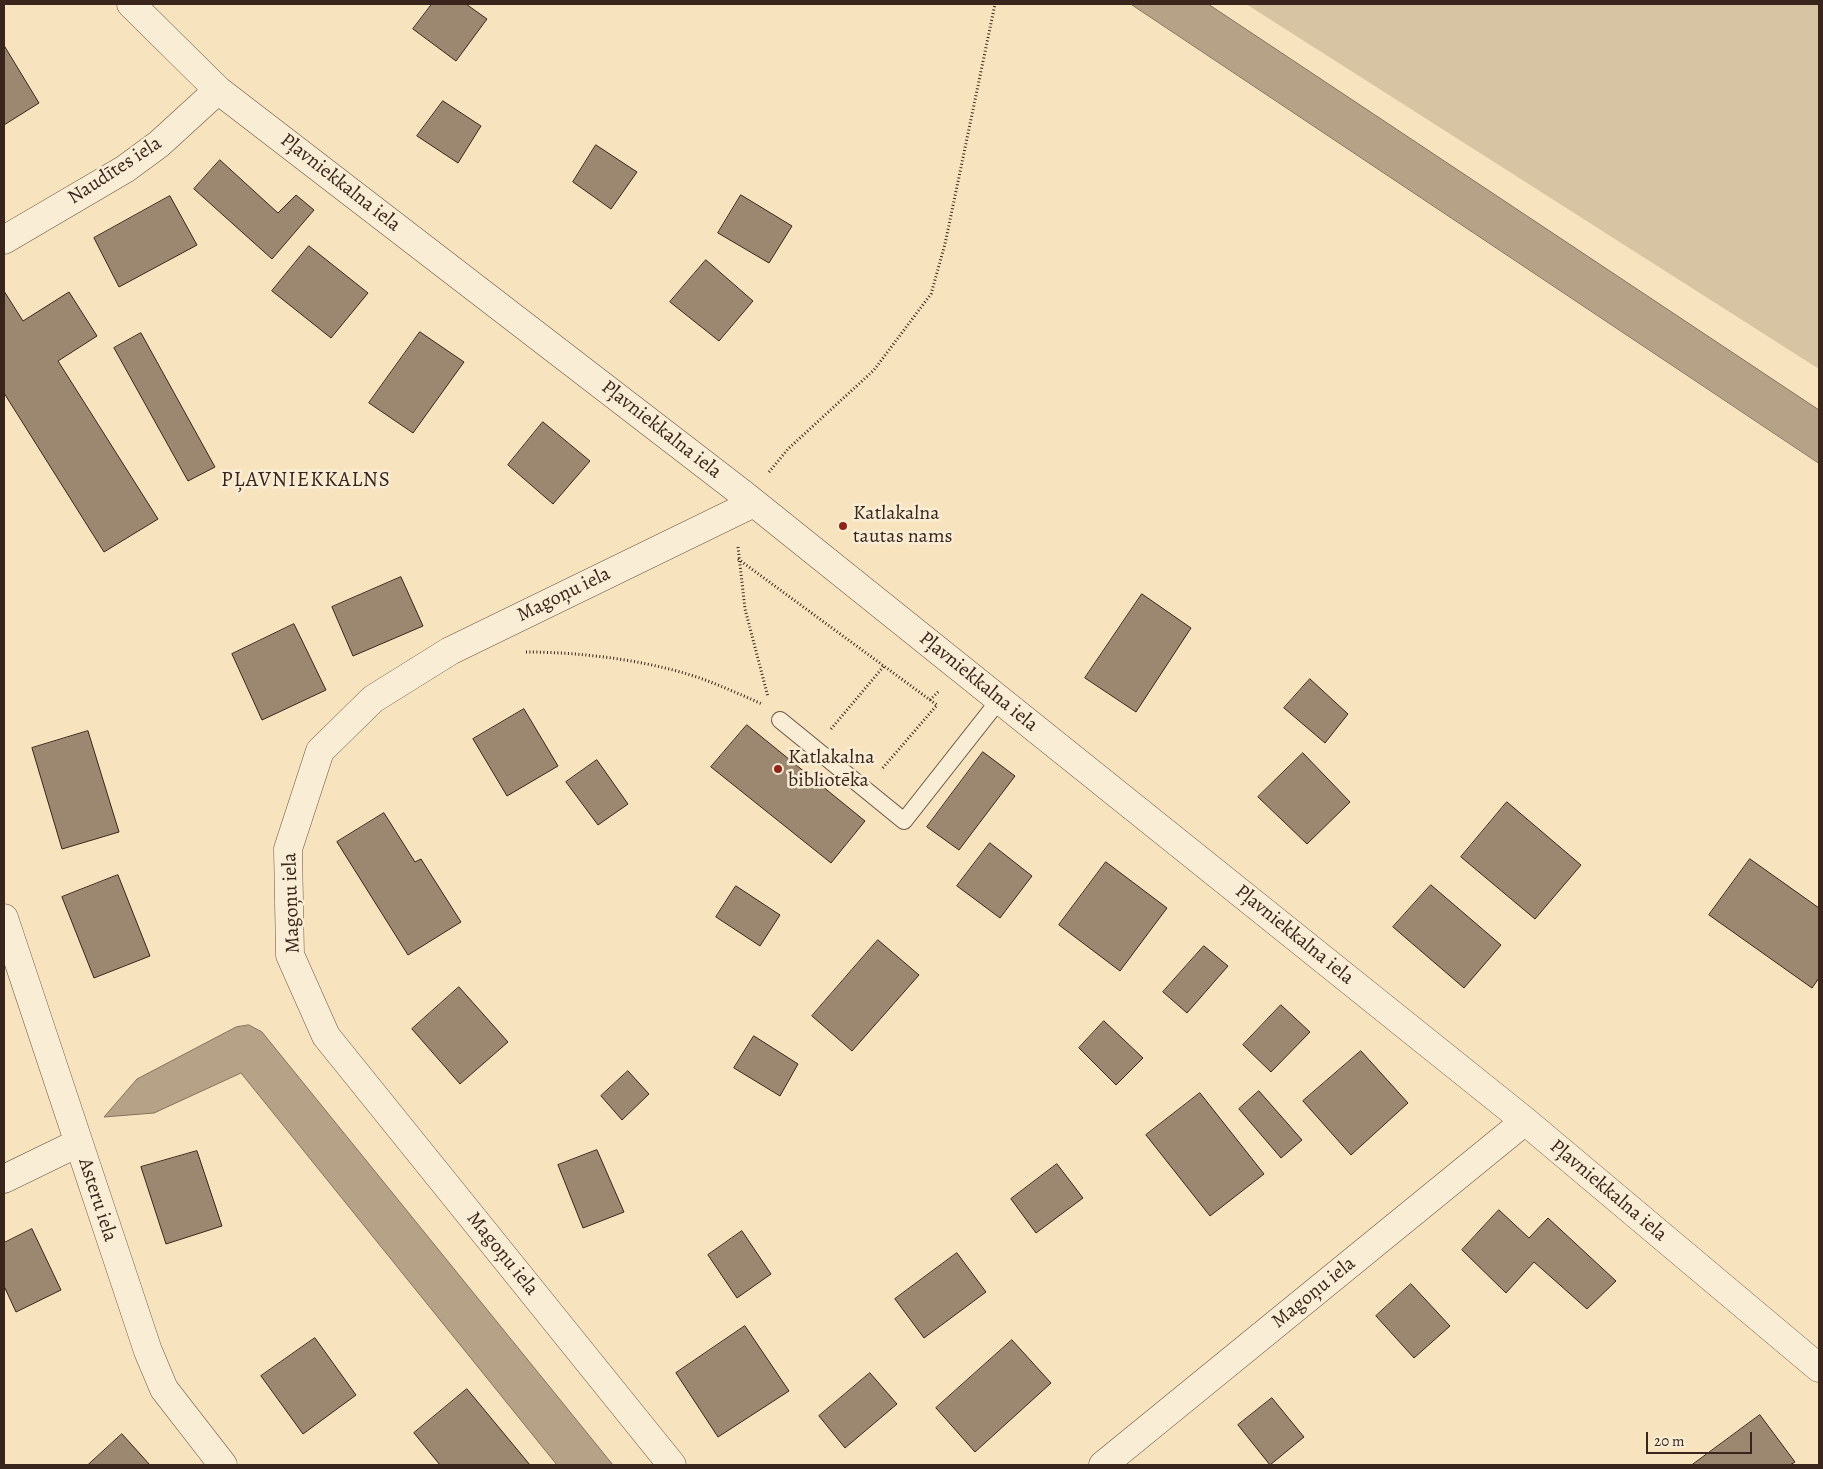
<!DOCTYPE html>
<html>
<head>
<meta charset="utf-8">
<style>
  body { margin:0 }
  #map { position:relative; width:1823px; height:1469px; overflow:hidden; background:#f7e4be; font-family:Alegreya,serif }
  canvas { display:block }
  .frame { position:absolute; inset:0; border:5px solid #39251b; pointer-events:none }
  .scale { position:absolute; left:1646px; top:1432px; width:106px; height:22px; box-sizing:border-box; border:2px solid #39251b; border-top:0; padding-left:6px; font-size:15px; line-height:18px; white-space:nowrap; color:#39251b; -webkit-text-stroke:4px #faedd5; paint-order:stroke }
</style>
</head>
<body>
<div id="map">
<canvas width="1823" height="1469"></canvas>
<div class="frame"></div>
<div class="scale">20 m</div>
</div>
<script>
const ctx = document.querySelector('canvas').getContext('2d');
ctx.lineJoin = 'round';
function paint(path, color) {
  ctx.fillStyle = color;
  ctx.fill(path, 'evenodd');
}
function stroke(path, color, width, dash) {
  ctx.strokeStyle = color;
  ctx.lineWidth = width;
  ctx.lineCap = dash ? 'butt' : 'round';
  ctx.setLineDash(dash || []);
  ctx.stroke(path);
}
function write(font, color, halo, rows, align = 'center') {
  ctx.font = font + ' Alegreya,serif';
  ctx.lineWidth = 5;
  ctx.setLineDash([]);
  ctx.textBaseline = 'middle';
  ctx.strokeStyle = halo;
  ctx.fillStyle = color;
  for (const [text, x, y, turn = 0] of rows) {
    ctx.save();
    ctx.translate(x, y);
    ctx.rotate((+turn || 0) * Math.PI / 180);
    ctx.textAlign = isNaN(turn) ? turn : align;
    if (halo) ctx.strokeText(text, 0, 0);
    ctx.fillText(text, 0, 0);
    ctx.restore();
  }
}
const green = new Path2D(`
  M1246 4H1819V369Z`);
const water = new Path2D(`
  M1131 4H1208L1819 410V463Z
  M249 1025 262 1032 613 1465H557L241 1073 154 1113 104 1117 137 1079 236 1027Z`);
const building = new Path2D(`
  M432 4H466L487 19 456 61 413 29Z
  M5 47 39 103 4 125V48Z
  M443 101 481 126 458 163 417 136Z
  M596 145 637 172 611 209 573 182Z
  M220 160 278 213 296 195 314 210 272 259 194 189Z
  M741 195 792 226 769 263 718 233Z
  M170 196 197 245 119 287 94 238Z
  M309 246 368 293 331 338 272 291Z
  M706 260 753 301 719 341 670 302Z
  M4 291 23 321 69 292 97 336 58 361 158 519 104 552 4 393Z
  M420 332 464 362 413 433 369 403Z
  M141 333 215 467 188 481 114 348Z
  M543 422 590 461 553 504 508 465Z
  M401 577 423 626 353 656 332 607Z
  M1142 594 1191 628 1136 712 1085 678Z
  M294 624 326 690 262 720 232 654Z
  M1310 679 1348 714 1325 743 1284 708Z
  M524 709 558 766 507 796 473 739Z
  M747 725 865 821 831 863 711 767Z
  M88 731 119 832 62 849 32 748Z
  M983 752 1015 776 959 850 927 827Z
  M1303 753 1350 802 1307 844 1258 797Z
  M597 760 628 804 598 825 566 782Z
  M1507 802 1581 865 1535 919 1461 857Z
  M384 813 415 862 421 859 461 922 408 955 337 842Z
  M990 843 1032 876 1000 918 957 886Z
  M1750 859 1819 908V978L1812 988 1709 915Z
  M1106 862 1167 908 1120 971 1059 925Z
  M118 875 150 956 94 978 62 897Z
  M1431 885 1501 945 1464 988 1393 927Z
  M736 886 780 915 760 946 716 917Z
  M878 940 919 975 852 1051 812 1016Z
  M1204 946 1228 966 1187 1013 1163 992Z
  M459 987 508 1042 460 1084 412 1029Z
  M1281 1005 1310 1032 1271 1072 1243 1045Z
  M1104 1021 1143 1058 1116 1085 1079 1048Z
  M754 1036 798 1064 780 1096 734 1068Z
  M1361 1051 1408 1103 1351 1155 1303 1101Z
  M628 1071 649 1094 622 1120 601 1096Z
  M1259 1091 1302 1140 1281 1158 1239 1109Z
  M1200 1093 1264 1174 1210 1216 1146 1135Z
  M597 1150 624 1212 583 1228 558 1165Z
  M197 1151 222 1226 166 1244 141 1167Z
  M1057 1164 1083 1198 1036 1233 1011 1199Z
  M1499 1210 1529 1238 1548 1218 1616 1281 1587 1309 1534 1262 1506 1293 1462 1250Z
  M32 1229 61 1290 16 1312 4 1286V1243Z
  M742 1231 771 1274 737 1298 708 1255Z
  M957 1253 986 1292 924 1338 895 1299Z
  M1411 1284 1450 1326 1414 1358 1376 1316Z
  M745 1326 789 1391 718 1437 676 1373Z
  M315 1338 356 1395 303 1434 261 1376Z
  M1012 1340 1051 1383 975 1452 936 1408Z
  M870 1373 897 1404 845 1448 819 1416Z
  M467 1389 530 1465H440L414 1433Z
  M1272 1398 1304 1437 1270 1465 1238 1425Z
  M1760 1415 1795 1462 1790 1465H1692Z
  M122 1434 150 1465H88Z`);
const path = new Path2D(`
  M769 472 788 449 874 370 931 294 945 244 995 4
  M738 547 745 609 768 697
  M738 559 937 705 881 770
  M526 652C583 652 655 661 708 681 726 688 744 696 762 704
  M930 700 939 691
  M831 729 884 666`);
const service = new Path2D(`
  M780 720 904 821 1000 699`);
const minor = new Path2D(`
  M131 4 218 90 743 494 1525 1121 1819 1368
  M4 240 125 169 159 144 218 90
  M4 918 148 1351 164 1389 223 1465
  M4 1179 78 1143
  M672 1465 326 1036 290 955 288 849 320 751 373 699 450 651 754 503
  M1103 1465 1525 1121`);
const markers = [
  [843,526,5,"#8f2418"],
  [778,769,5,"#8f2418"]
];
const streetNames = [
  ["Naudītes iela",115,171,-33],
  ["Pļavniekkalna iela",340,183,38],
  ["Pļavniekkalna iela",661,430,38],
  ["Magoņu iela",564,595,-26],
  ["Pļavniekkalna iela",978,682,39],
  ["Magoņu iela",292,903,-92],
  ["Pļavniekkalna iela",1294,935,39],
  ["Pļavniekkalna iela",1608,1191,40],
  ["Asteru iela",97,1200,72],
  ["Magoņu iela",502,1254,51],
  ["Magoņu iela",1314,1293,-39]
];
const poiNames = [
  ["Katlakalna",853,514],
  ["tautas nams",853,537],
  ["Katlakalna",788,758],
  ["bibliotēka",788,781]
];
const neighbourhoodNames = [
  ["PĻAVNIEKKALNS",306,481]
];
paint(green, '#d7c4a2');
paint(water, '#b6a387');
stroke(water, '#84715c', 1);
paint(building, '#9c8870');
stroke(building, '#39251b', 1);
stroke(service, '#685544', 18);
stroke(minor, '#685544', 29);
stroke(path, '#39251b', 3, [1, 2.5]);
stroke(service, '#faedd5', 16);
stroke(minor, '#faedd5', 28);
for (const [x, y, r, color] of markers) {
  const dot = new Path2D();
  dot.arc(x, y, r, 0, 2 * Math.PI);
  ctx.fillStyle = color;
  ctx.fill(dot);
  stroke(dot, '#faedd5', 2);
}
write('20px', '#39251b', '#faedd5', streetNames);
write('20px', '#39251b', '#faedd5', poiNames, 'left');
ctx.letterSpacing = '1px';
write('21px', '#39251b', '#faedd5', neighbourhoodNames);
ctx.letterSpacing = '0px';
</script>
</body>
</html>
